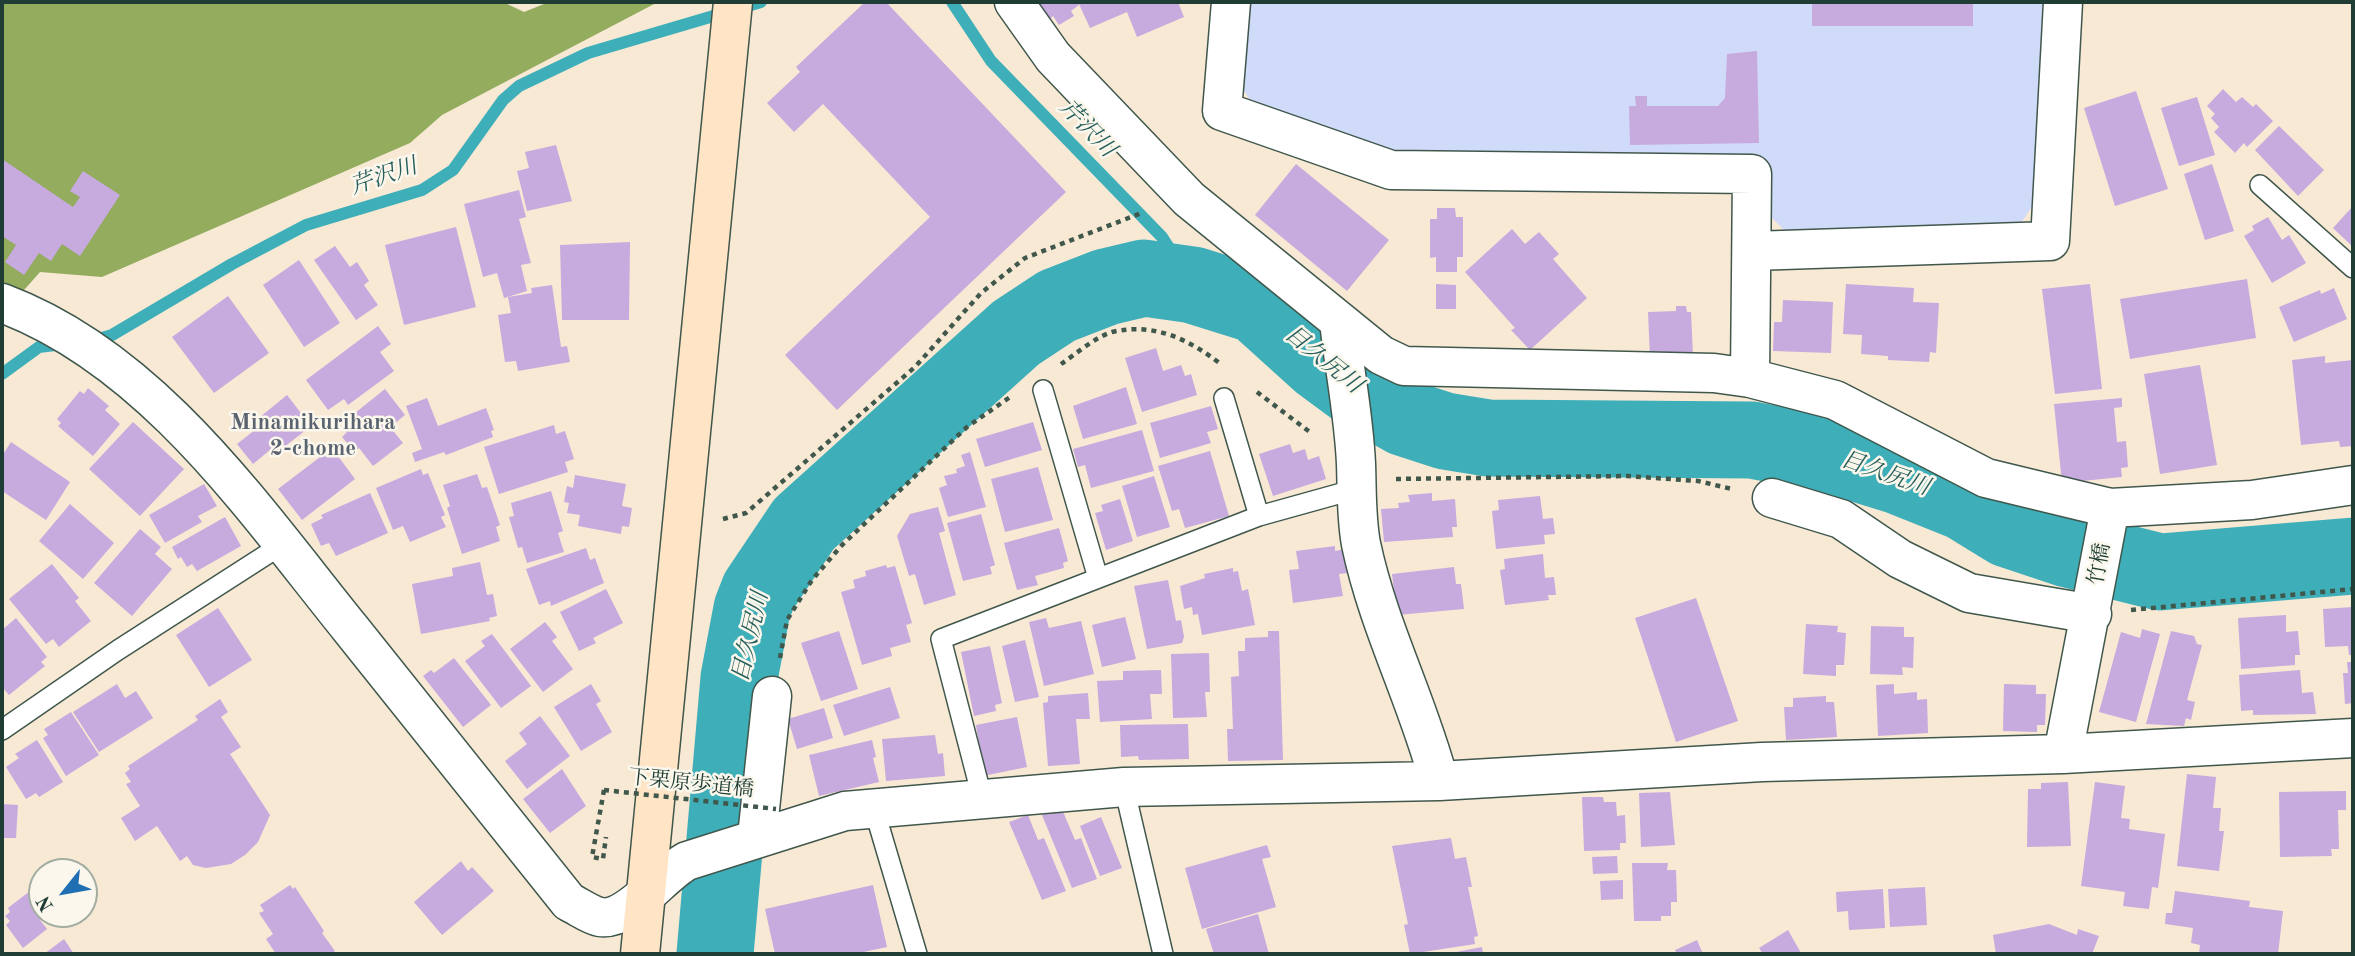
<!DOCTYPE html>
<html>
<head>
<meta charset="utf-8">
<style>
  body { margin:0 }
  #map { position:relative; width:2355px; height:956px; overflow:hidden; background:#f8e9d5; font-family:"Old Standard TT",serif }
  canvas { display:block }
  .frame { position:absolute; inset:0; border:4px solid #1f3d34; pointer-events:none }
  .north { position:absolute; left:28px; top:858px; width:70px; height:70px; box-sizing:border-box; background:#fbf7ec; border:2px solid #a3ada2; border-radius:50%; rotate:239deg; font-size:19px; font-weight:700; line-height:28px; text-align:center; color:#1f3d34 }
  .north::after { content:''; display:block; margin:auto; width:24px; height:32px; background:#1f6fb2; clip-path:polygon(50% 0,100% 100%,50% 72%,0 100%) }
</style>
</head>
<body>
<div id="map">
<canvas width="2355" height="956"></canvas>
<div class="frame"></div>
<div class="north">N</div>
</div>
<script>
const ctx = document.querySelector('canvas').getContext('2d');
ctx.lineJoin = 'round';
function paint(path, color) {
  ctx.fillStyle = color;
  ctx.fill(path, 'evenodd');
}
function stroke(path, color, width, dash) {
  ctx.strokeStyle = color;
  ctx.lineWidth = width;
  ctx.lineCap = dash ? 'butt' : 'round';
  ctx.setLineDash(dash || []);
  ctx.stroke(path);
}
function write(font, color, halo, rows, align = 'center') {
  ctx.font = font + ' "Old Standard TT","Noto Serif JP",serif';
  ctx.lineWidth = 5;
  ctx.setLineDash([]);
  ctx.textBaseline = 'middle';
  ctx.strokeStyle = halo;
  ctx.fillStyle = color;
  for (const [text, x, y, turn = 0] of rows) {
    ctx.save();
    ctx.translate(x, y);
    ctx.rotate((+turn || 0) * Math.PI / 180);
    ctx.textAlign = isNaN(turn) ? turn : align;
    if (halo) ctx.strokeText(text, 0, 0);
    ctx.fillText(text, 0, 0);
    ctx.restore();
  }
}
const built = new Path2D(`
  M1249 2H2047L2032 207 2021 223 1786 232 1768 214 1766 161 1394 154 1254 106 1242 88Z`);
const forest = new Path2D(`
  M2 2H503L524 12 549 2H658L442 115 410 143 102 277 40 272 2 315Z`);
const stream = new Path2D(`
  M952 2 991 61 1162 237 1193 285
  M91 341 112 335 232 264 306 225 422 190 453 170 503 100 519 86 588 53 761 2
  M2 374 39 347 63 344`);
const river = new Path2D(`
  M715 954 739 678 752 609 759 591 804 524 1016 333 1057 306 1106 287 1144 278 1193 285 1257 305 1320 362 1366 396 1405 418 1445 431 1488 438 1752 440 1834 456 1899 476 1964 502 2008 529 2068 549 2160 572 2353 556`);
const building = new Path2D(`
  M865 2H886L1066 192 837 410 785 355 930 217 823 104 794 132 767 103 800 72 796 67Z
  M1034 2H1077L1079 5 1071 11 1074 16 1059 25 1053 16 1050 19 1046 14 1043 16Z
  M1078 2H1178L1184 17 1137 37 1127 12 1090 28Z
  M1812 2H1973V26H1812Z
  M1757 51 1759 143 1630 145 1629 106H1636L1635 96H1647V106H1718L1725 98 1727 54Z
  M2223 89 2236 102 2242 97 2253 107 2256 104 2273 121 2247 147 2244 143 2235 153 2214 132 2219 127 2211 118 2215 114 2207 106Z
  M2136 91 2168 189 2115 206 2084 108Z
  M2197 97 2215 155 2179 166 2161 108Z
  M2279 126 2324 170 2298 196 2255 150Z
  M556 145 572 201 527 211 517 171 529 168 525 152Z
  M2 159 73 207 80 197 70 191 83 171 120 195 80 256 62 244 51 261 39 253 24 275 5 262 16 245 2 236Z
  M1296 164 1389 240 1347 291 1255 215Z
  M2212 164 2234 231 2205 240 2184 174Z
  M519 190 526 217 519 219 531 263 521 265 527 291 504 298 497 273 483 277 464 204Z
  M2353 206V247L2333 228Z
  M1437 208H1455L1456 217H1463V257H1457V272H1436V257L1430 258V219H1437Z
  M2268 217 2282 240 2289 235 2306 263 2272 283 2244 236 2254 230 2252 226Z
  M456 227 476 307 404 325 385 245Z
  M1512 229 1525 244 1539 232 1559 254 1553 259 1587 298 1530 350 1511 330 1515 328 1465 272Z
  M630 242 629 320H562L560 245Z
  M335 246 350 267 357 262 369 281 364 285 378 305 356 320 314 260Z
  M299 260 340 323 304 347 263 285Z
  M2247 279 2256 338 2130 359 2120 299Z
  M1436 284 1456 285V309H1436Z
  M1846 284 1914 288 1913 302 1939 303 1936 353 1930 352 1929 362 1888 360V356L1861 354 1862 335 1843 334Z
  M2090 284 2102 389 2055 394 2042 289Z
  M552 285 561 347 567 346 570 362 518 371 516 361 505 362 498 315 511 313 508 297 532 293 531 288Z
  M2334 288 2347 319 2294 342 2279 307 2320 290 2321 294Z
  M228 296 269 353 214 393 172 337Z
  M1783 300 1833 302 1831 353 1773 351 1774 322H1782Z
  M1676 306H1686L1687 312H1691L1693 356 1650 358 1648 312 1676 311Z
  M378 326 391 344 380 352 394 371 348 405 344 399 328 410 306 380Z
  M1156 348 1163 371 1181 365 1185 376 1191 374 1197 395 1142 412 1125 358Z
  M2325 356V363L2353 360V446L2340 447 2339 441 2301 445 2292 360Z
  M2200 365 2217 465 2160 474 2144 374Z
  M1126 387 1137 424 1083 439 1073 406Z
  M88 388 109 406 105 410 120 424 93 456 58 426 61 423 57 419 80 391 84 394Z
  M385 389 405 415 390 427 403 443 373 466 359 448 355 452 342 437 347 432 344 428 353 421 350 417Z
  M287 395 311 426 274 455 270 450 253 464 237 444 260 426 255 421Z
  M427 398 438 426 486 408 494 430 491 431 493 437 446 455 444 452 415 462 412 453 422 449 406 406Z
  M2122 398V407L2114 408 2117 442 2126 441 2128 467 2121 468 2122 477 2062 483 2054 404Z
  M1211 406 1218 429 1207 432 1211 443 1160 458 1150 423Z
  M133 422 184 469 140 516 89 469Z
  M1033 422 1042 450 985 467 976 439Z
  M554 425 556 434 565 431 574 459 565 462 568 472 499 494 484 447Z
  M1142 430 1154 471 1091 488 1085 465 1078 467 1073 449Z
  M11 442 70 482 46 520 2 491V456Z
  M1290 444 1293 453 1305 449 1308 460 1319 456 1326 479 1273 496 1259 454Z
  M332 448 355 479 302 520 278 489Z
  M1210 451 1229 516 1185 528 1179 509 1172 511 1158 466Z
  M970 452 986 507 948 517 939 488 947 485 944 476 957 473 956 469 965 466 961 455Z
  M1038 467 1053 520 1005 532 991 479Z
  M421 469 423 475 428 473 445 515 441 517 446 527 410 542 403 526 393 530 376 488Z
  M477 474 482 488 487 487 500 525 496 527 500 541 462 554 447 508 450 506 443 485Z
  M575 475 626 484 622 506 632 508 629 527 622 526 621 534 578 526 580 515 567 513 569 503 564 502 567 486 573 488Z
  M1154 476 1170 527 1137 537 1122 486Z
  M204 484 217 506 198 516 202 522 165 543 149 515Z
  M551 491 563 531 558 533 564 552 527 563 522 547 518 548 509 517 514 516 511 503Z
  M370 493 388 533 336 556 329 543 321 546 311 524 323 518 321 515Z
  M1432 493V501L1455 499 1457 527H1452L1453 537 1384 542 1381 509 1399 508 1398 503 1410 502 1408 495Z
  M1540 496 1543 519 1553 518 1555 534 1544 535 1545 544 1496 549 1492 511 1499 510 1498 500Z
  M1120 499 1133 541 1106 550 1095 513 1103 511 1101 505Z
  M70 504 114 543 83 579 39 541Z
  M938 507 945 531 939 533 956 595 924 605 915 574 909 576 897 536 910 514Z
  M981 514 995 565 990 567 992 574 963 581 947 523Z
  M225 517 241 546 197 571 192 564 187 567 181 557 178 559 172 547Z
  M1059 528 1068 561 1063 563 1064 568 1035 576 1038 585 1017 590 1004 543Z
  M140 529 161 547 155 554 172 569 132 616 94 583Z
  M1335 546V551L1345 549 1348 573 1339 574 1343 596 1293 603 1289 570 1299 569 1296 551Z
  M586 548 590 560 595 558 604 583 551 606 550 601 539 605 526 569Z
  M1543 554 1545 578 1554 577 1556 595H1548L1549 600 1505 605 1500 570 1505 569 1504 559Z
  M480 562 487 595 493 594 497 616 489 618 490 621 421 634 412 584 453 576 452 568Z
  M52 564 79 598 75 601 91 621 59 647 53 639 46 644 9 599Z
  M886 565 887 568 895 566 912 623 906 625 911 642 890 648 892 656 862 665 841 592 855 588 853 580 866 576 865 571Z
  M1454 567 1456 584H1461L1464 609 1397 615 1392 574Z
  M1233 568V572L1238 571 1242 591 1248 589 1255 625 1202 635 1198 614 1193 615 1192 607 1184 609 1180 586 1205 578 1204 574Z
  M1168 580 1176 621 1181 620 1184 637 1182 643 1147 649 1134 586Z
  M606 589 623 623 593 638 596 643 579 651 560 612Z
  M1696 598 1738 721 1676 742 1635 618Z
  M2353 607V655H2349L2348 646 2325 647 2323 609Z
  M218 608 252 660 209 687 176 635Z
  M2286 615V632L2298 631 2300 655H2295V665L2241 669 2238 618Z
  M1125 617 1136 659 1102 667 1092 625Z
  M16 618 47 657 41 662 45 666 9 695 2 687V630Z
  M1046 618 1049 628 1081 621 1094 674 1044 686 1029 622Z
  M545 622 557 637 552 641 573 669 543 692 510 649Z
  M1806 624 1838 626 1837 632 1846 633 1844 665H1836V676L1803 674Z
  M1871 626 1904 627V637H1914L1913 668 1902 667 1903 675 1870 674Z
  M2142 629 2160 634 2136 722 2099 712 2121 632 2140 638Z
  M839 631 858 689 821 701 801 643Z
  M1268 631H1279L1283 760 1228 761 1227 729H1233L1231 677 1239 676 1238 651H1245V638L1268 637Z
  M2171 631 2194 636 2197 644 2202 645 2187 700 2195 702 2191 720 2186 718 2184 726 2146 724Z
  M492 634 531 686 501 708 465 661 485 646 481 641Z
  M1025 640 1039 697 1015 702 1002 646Z
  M990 646 1002 703 995 705 996 711 974 716 961 652Z
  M1209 653 1210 692H1205L1207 717 1173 718 1171 654Z
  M454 658 491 705 463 727 423 676 431 670 434 673Z
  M2347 662H2353V703L2345 704 2343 673H2348Z
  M1161 670 1162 694H1150L1152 719 1100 722 1097 681 1123 680V671Z
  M2300 670 2302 693 2313 692 2316 714 2253 715V710L2241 711 2239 675Z
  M117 684 125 698 136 691 153 718 99 752 73 712Z
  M591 684 601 701 596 704 612 732 581 751 554 707Z
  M1894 684V694L1917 692V700L1927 699 1928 733 1878 736 1876 685Z
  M2004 684 2036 685V694H2046L2045 725H2037V732L2003 731Z
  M890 687 900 718 844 736 833 705Z
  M1088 693 1090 719H1076L1080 764 1048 766 1043 703 1048 702V696Z
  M1826 696V702H1834L1837 737 1786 740 1784 707H1793V698Z
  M220 699 228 712 221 717 241 747 230 754 270 815 258 842 245 855 231 864 206 868 193 865 187 856 180 861 157 826 135 841 121 818 140 806 126 784 131 782 125 773 130 769 128 766 198 720 195 716Z
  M824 708 833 738 797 749 788 719Z
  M71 712 99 755 66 776 43 738 48 735 44 729Z
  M540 716 570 756 527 789 505 761 527 744 519 733Z
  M1017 717 1027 767 983 776 976 725Z
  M1188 724 1189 759 1139 760 1138 756 1121 757 1120 725Z
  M935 735 938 754 943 753 945 776 886 781 882 739Z
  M37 740 63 782 39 797 36 793 26 799 6 767 19 758 15 754Z
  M872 740 876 757 873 758 879 782 819 796 809 755Z
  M562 769 586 806 550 833 523 799Z
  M2187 774 2216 777 2213 808H2221L2219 831H2224L2219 871 2177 866Z
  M2068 782 2071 846 2027 847 2028 789H2041V783Z
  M2095 782 2125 786 2121 818 2130 819 2129 829 2165 834 2158 888 2152 887 2149 909 2123 906 2125 892 2081 886Z
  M2346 791V810H2338L2339 849H2331L2332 856 2280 857 2279 792Z
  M1670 792 1675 845 1641 847 1639 793Z
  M1582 797H1603L1604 802H1616L1617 816 1625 815 1626 843H1620V850L1584 851Z
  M2 804 18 805 16 838H2Z
  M1061 807 1075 840 1081 838 1097 879 1072 888 1042 815Z
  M1028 815 1038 840 1044 838 1066 891 1042 900 1009 822Z
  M1101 817 1122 868 1100 876 1080 826Z
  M1451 838 1455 859 1466 857 1472 887H1468L1478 936 1474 937 1475 944 1410 954 1404 925 1408 924 1392 846Z
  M1267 845 1271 857 1262 859 1276 907 1202 929 1185 868Z
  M1617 856 1618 873 1593 874 1592 857Z
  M461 861 468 871 472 867 494 891 442 935 414 902Z
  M1632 863H1668L1667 870H1676L1677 902H1671V916H1661V921H1634Z
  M1623 880V899L1601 900 1600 881Z
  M39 884 42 914H48L40 920 47 929 23 948 6 925 10 921 5 916 10 912 8 908Z
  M290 885 293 889 295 887 324 931 322 933 335 951 331 954H276L266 939 273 934 259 913 264 911 260 905Z
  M873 885 887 947 854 954H775L765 909Z
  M1925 887 1927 925 1890 927 1888 889Z
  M1883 889 1885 928 1849 930 1848 911 1837 912 1836 892Z
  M2175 891 2250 901 2249 907 2283 911 2278 954H2199L2200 945 2191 943 2193 928 2165 924 2166 913H2172Z
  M1258 914 1269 954H1214L1206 929Z
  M2049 924 2077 935 2078 929 2099 936 2092 954H1996L1993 935Z
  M1788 930 1801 953 1763 954 1759 948Z
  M64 939 74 954H44Z
  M1697 940 1703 954H1677L1675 950Z
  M1482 947 1483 954H1451V953Z`);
const path = new Path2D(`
  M1061 364C1076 354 1095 337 1112 332 1155 322 1190 340 1222 365
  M1257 392 1311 433
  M1396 479 1627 476 1698 481 1732 489
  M723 519 746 513 915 367 981 293 1025 258 1144 212
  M2131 610 2353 589
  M780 658 787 620 812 580 842 545 967 427 1013 395
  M604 790 592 857 603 859 606 837`);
const lane = new Path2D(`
  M2260 185 2353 268
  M1043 390 1098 578
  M1224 398 1259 516
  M2 730 118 650 283 544
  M1124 787 1163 954
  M983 801 941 639 1259 516 1356 489
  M874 809 917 954`);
const street = new Path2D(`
  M1014 2 1053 57 1189 199 1381 355 1404 366 1714 373 1750 378 1835 400 1986 478 2110 508 2252 500 2353 485
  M1231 2 1222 111 1391 170 1752 174 1750 378
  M1753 251 2050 241 2063 2
  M2 303C152 359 253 508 350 628 423 720 496 811 569 902 578 906 590 915 600 917 628 922 662 874 687 861L845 811 1124 787 1439 781 1762 762 2063 754 2353 738
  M1339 321C1344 368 1354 416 1356 464 1357 490 1356 517 1361 544 1378 626 1418 701 1439 781
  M1772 498 1841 519 1900 559 1969 593 2092 614
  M2063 754 2110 508
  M757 837 772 696`);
const secondary = new Path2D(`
  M640 954 733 2`);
const pathBridge = new Path2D(`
  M604 790 776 809`);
const streetNames = [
  ["竹橋",2100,564,-80],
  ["下栗原歩道橋",691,784,6]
];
const waterNames = [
  ["芹沢川",1087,129,46],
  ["芹沢川",384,177,-19],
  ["目久尻川",1323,360,39],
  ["目久尻川",1885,474,19],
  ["目久尻川",751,637,-77]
];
const neighbourhoodNames = [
  ["Minamikurihara",313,423],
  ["2-chome",313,449]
];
paint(built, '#d0daf9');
paint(forest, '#93ac5e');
stroke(stream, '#3eaeb9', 12);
stroke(river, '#3eaeb9', 77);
paint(building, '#c7aade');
stroke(lane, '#40574c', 22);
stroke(street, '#40574c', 41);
stroke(secondary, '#40574c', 41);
stroke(path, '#40574c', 4.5, [5, 5]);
stroke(lane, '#fff', 19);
stroke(street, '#fff', 38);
stroke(secondary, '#ffe4c6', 38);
stroke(pathBridge, '#40574c', 4.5, [5, 5]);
write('21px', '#1f3d34', '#fbf7ec', streetNames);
write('italic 23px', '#285f5c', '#fbf7ec', waterNames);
write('bold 23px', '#5a6370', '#fbf7ec', neighbourhoodNames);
</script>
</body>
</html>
